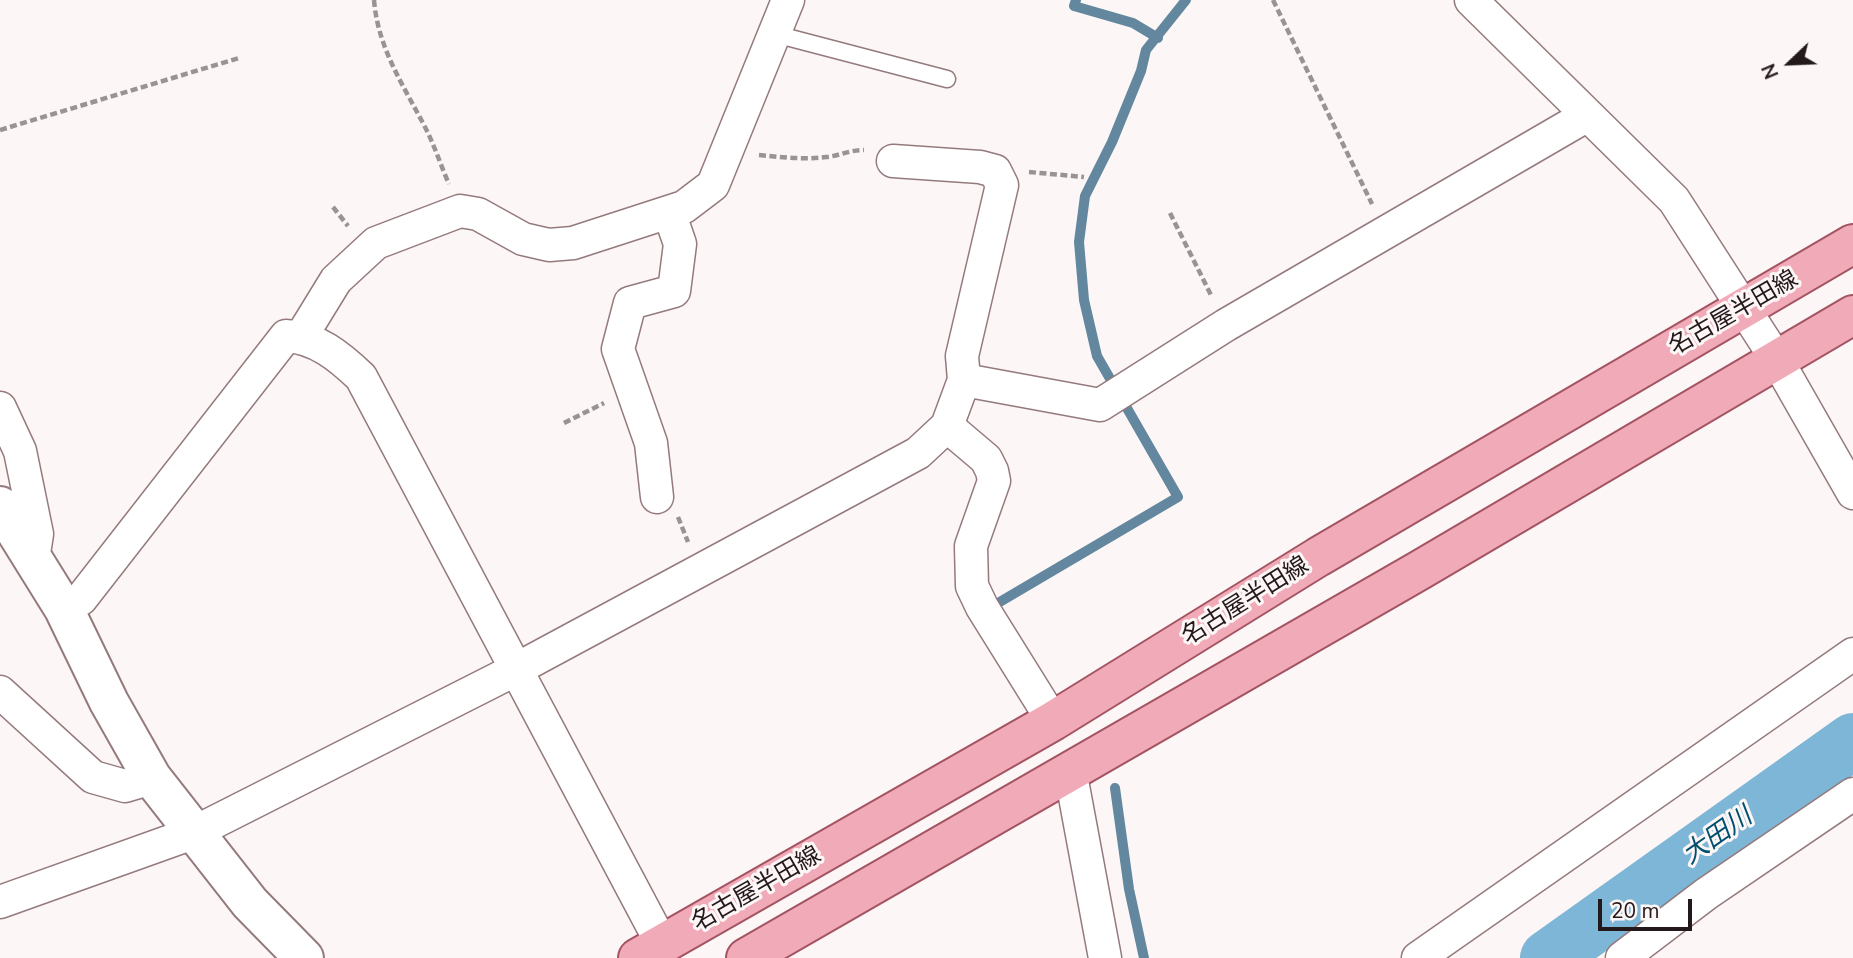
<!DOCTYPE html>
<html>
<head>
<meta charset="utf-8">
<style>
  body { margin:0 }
  #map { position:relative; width:1853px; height:958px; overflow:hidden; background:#fcf6f6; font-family:"Nunito Sans",sans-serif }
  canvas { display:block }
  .north { position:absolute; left:1755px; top:28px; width:70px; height:70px; -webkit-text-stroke:5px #fcf6f6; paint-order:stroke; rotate:247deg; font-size:19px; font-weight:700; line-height:28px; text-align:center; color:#23181a }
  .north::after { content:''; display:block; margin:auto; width:24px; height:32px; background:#23181a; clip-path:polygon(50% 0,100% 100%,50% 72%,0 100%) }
  .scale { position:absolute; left:1598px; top:899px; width:94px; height:32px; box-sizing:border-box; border:4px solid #23181a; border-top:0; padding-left:9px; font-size:21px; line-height:24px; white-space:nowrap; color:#23181a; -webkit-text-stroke:5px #fcf6f6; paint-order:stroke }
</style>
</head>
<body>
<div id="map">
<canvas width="1853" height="958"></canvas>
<div class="north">N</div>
<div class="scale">20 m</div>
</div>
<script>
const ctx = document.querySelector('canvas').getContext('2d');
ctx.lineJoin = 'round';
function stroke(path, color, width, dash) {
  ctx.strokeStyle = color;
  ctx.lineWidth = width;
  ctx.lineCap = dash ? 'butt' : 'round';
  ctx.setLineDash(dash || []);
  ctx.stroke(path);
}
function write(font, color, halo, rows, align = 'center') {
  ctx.font = font + ' "Nunito Sans","Noto Sans JP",sans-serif';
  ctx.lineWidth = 6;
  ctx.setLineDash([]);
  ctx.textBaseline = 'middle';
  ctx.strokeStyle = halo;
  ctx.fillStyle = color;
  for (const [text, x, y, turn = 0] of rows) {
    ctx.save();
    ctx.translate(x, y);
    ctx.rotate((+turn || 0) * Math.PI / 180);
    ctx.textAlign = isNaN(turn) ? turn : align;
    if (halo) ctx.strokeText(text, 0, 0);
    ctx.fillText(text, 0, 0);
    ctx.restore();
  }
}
const stream = new Path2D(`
  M1076 0 1074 6 1133 23 1158 38
  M998 603 1178 497 1097 356 1084 300 1079 242 1085 196 1112 142 1141 71 1146 50 1186 0
  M1115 788 1129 889 1144 958`);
const river = new Path2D(`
  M1548 958 1853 741`);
const path = new Path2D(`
  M374 0C378 49 404 86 426 129 435 147 441 166 449 184
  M1273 0 1372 204
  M0 130 239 58
  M759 155C781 157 803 160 826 157 839 156 849 150 864 150
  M1029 172 1084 177
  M333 207 348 226
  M1170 213 1212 297
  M564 423 604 403
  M678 517 688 542`);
const service = new Path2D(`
  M775 34 947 79`);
const minor = new Path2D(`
  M1471 0 1674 200 1777 360 1853 493
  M893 161 980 167 995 171 1002 185 962 356 964 380
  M301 337 336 280 376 243 460 211 478 214 523 239 549 245 573 243 684 207 713 185 788 0
  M0 408 20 451 37 534 35 547 27 551
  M657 497 651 443 618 349 630 303 674 291 680 244 669 212
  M64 609 81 599 286 336C316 337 340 357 361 377L662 944
  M0 692 93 777 125 786 152 778
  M1053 721 982 607 972 586 971 546 994 481 992 471 986 459 947 426 964 380 1100 405 1226 325 1586 116
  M1070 770 1105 958
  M0 902 193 833 515 670 918 453 947 426
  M1418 958 1853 654
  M1622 958 1706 894 1853 794`);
const tertiary = new Path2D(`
  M0 506 64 609 109 702 152 778 250 903 304 958`);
const primary = new Path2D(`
  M638 958 1053 721 1318 557 1853 244
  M746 958 1420 570 1853 315`);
const streetNames = [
  ["名古屋半田線",1734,314,-30],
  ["名古屋半田線",1246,602,-32],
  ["名古屋半田線",757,890,-30]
];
const waterNames = [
  ["大田川",1718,837,-35]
];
stroke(stream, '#62879e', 10);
stroke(river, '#7db6d6', 56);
stroke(service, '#947a7d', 19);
stroke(minor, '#947a7d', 35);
stroke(tertiary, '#947a7d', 42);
stroke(primary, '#a35362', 42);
stroke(path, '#9a9293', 4.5, [7, 3.5]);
stroke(service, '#fff', 16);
stroke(minor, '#fff', 32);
stroke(tertiary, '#fff', 38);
stroke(primary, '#f1abb8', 38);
write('24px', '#23181a', '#fcf6f6', streetNames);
write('italic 26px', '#004f6e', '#fcf6f6', waterNames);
</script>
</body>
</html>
